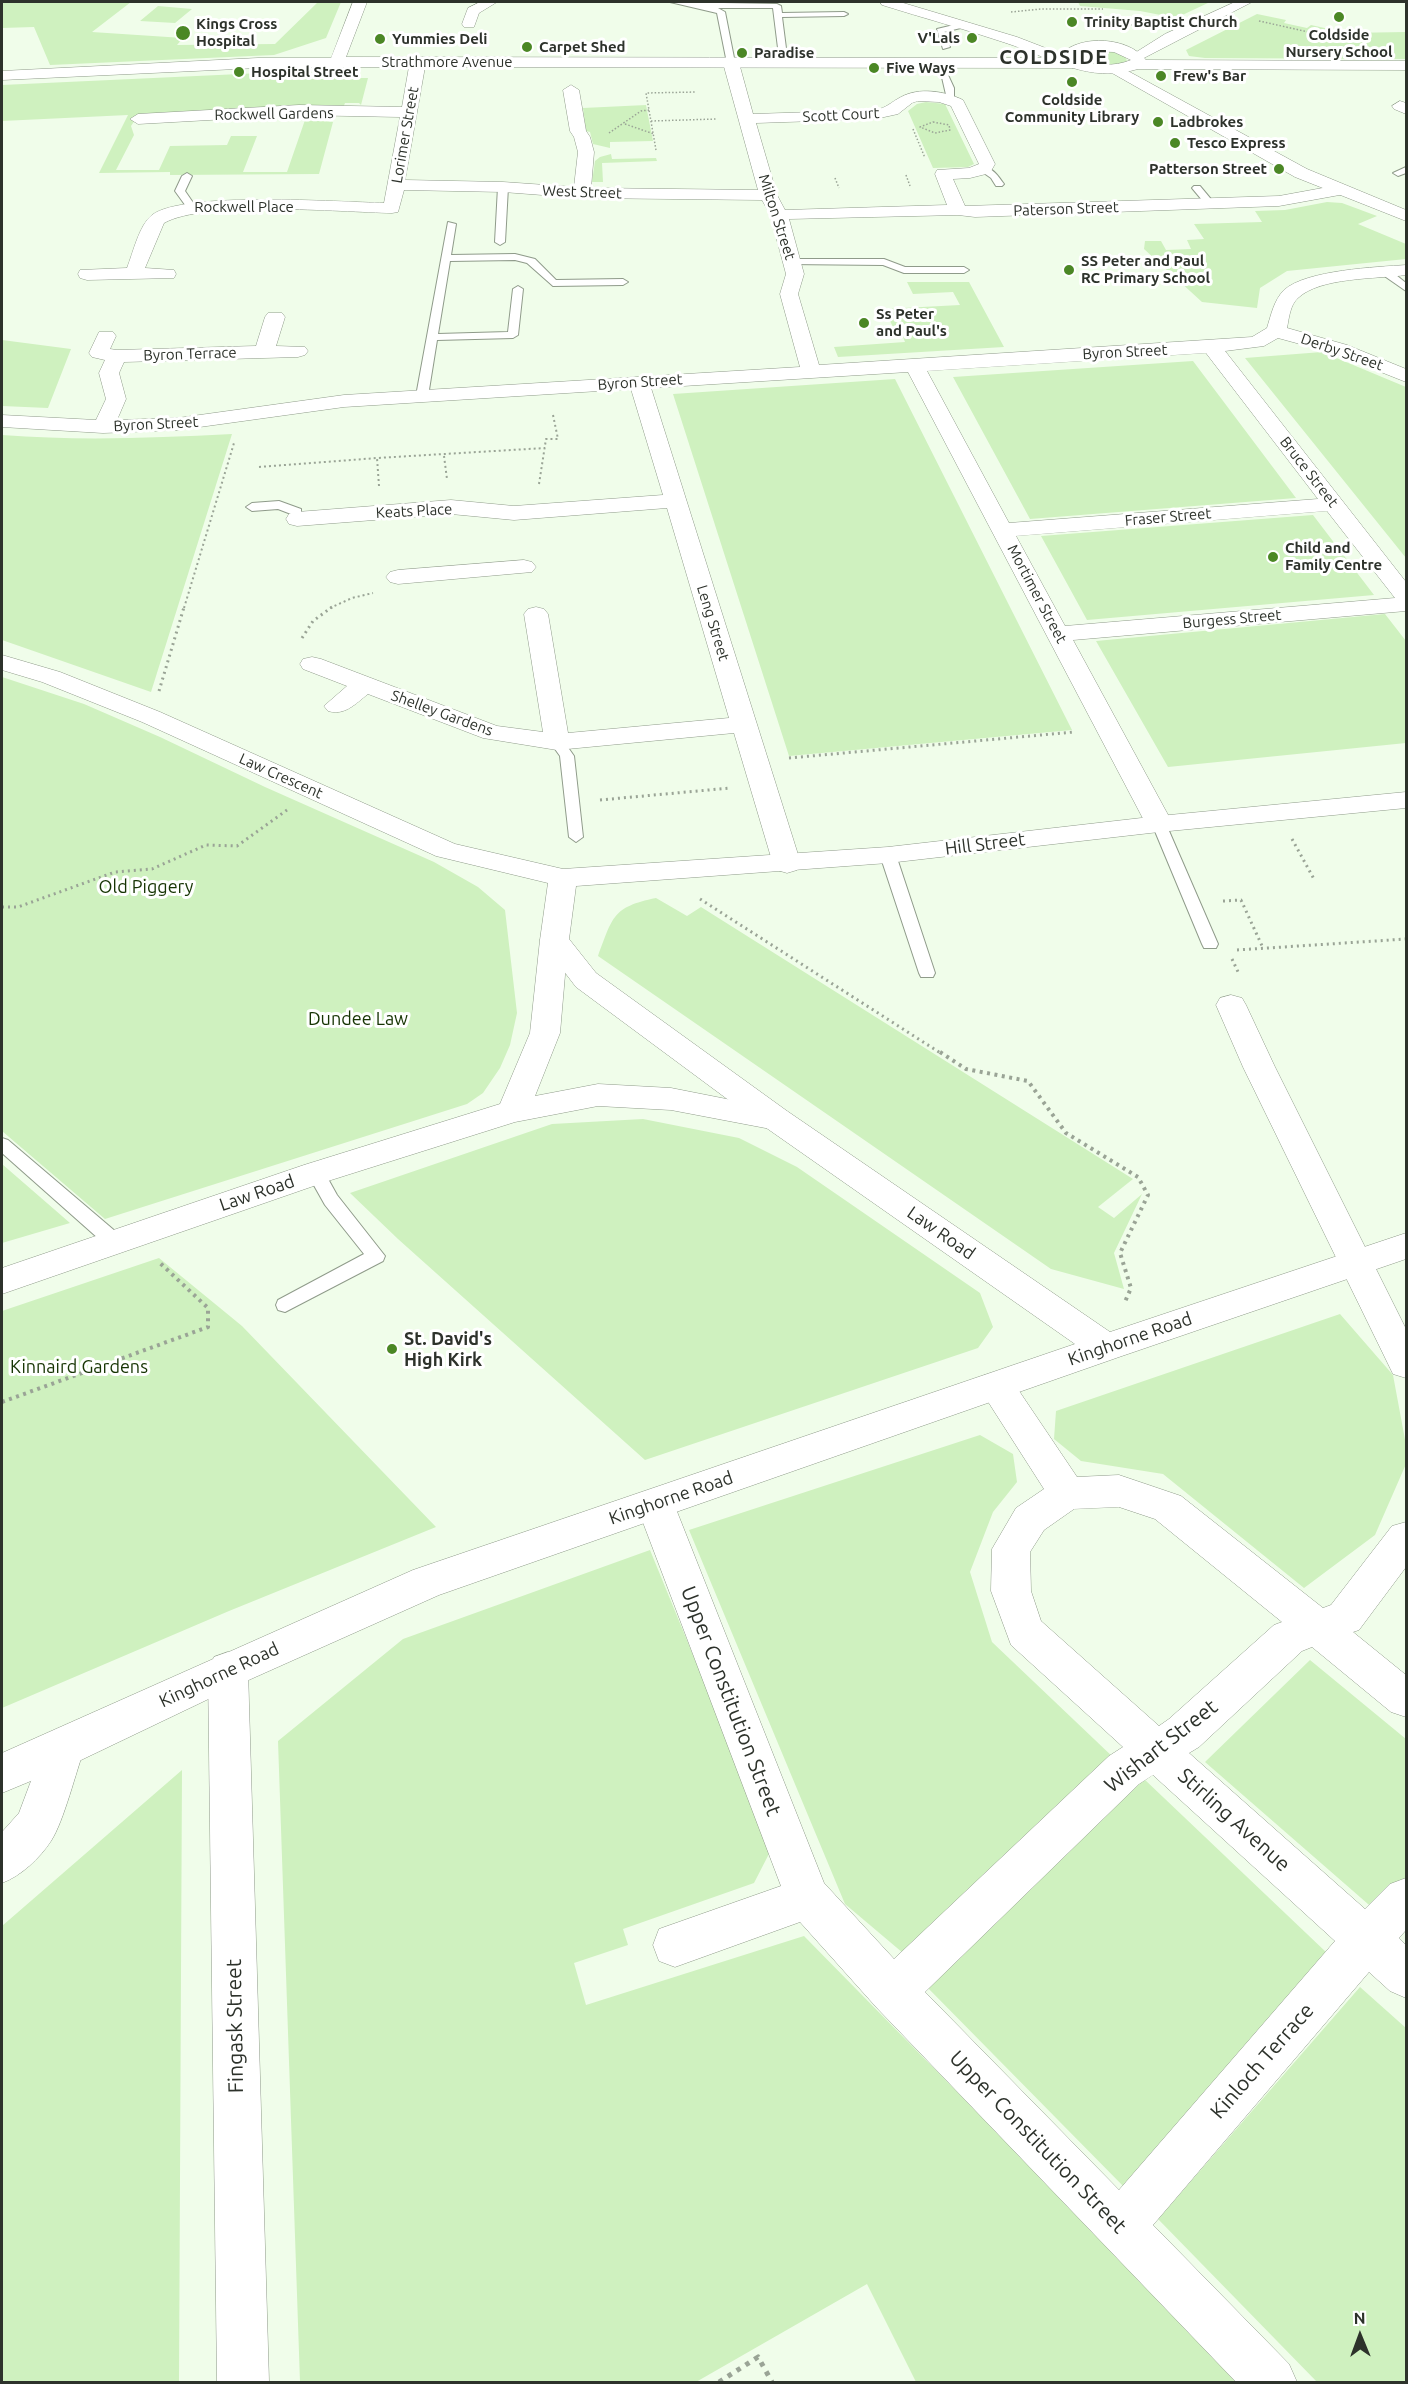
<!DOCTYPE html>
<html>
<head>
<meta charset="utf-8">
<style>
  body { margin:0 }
  #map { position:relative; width:1408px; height:2384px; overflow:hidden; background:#f0fdea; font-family:Ubuntu,sans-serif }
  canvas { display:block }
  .frame { position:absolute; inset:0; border:3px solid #2d322b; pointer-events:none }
  .north { position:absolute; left:1330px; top:2306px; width:60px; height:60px; -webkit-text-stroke:4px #fff; paint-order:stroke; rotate:359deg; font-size:16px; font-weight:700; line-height:24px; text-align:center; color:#2d322b }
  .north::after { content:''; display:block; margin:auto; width:21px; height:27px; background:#2d322b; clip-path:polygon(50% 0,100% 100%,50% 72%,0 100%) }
</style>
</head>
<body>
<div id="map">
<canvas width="1408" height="2384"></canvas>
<div class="frame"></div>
<div class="north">N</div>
</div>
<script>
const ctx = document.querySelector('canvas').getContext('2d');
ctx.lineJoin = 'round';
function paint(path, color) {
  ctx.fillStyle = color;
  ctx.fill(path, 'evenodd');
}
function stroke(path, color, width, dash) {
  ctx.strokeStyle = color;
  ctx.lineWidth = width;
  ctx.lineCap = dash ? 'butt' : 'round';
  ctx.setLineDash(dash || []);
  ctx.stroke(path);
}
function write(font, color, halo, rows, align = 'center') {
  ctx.font = font + ' Ubuntu,sans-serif';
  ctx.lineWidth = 6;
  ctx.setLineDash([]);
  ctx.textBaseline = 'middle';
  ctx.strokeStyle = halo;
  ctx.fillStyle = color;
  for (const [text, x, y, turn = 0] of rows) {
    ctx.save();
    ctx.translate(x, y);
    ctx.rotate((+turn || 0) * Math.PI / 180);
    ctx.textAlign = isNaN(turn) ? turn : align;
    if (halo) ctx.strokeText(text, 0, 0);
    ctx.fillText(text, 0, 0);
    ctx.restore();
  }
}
const green = new Path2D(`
  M2 2H131L92 32 183 38 177 45 275 44 318 2H341L326 38 274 55 50 65 34 27 2 28Z
  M1078 2H1210L1176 18 1140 11 1080 6Z
  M158 6 192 9 175 23 140 21Z
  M1257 14 1286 20 1284 23 1307 28 1311 25 1347 33 1406 32V59L1205 58 1189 56 1186 50Z
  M1094 52H1113L1125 56 1127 61C1114 68 1090 67 1078 58L1079 55Z
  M348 69 346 78H368L361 105 359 103H345L343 108 137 117 131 126 134 135 116 170H159L170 146 227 145 231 136H257L243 172H287L305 120 333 122 319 174 170 175V172L99 173 128 115 2 121V85Z
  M926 102 945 104 974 164 968 167 933 168 908 111 917 104Z
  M646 105 653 141 610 142V148L593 144 590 132 586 131 583 108Z
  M611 154 612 159 656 158 657 161 602 163 603 182H592L595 161 600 157Z
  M1327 202 1342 203 1377 216 1358 224 1406 244V259L1287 271 1260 288 1257 308 1202 302 1144 249 1145 241H1161L1166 250 1191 249 1187 240 1204 239 1194 224 1262 222 1255 211 1285 210Z
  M907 282H969L1004 347 838 357 834 347 905 342 903 337H898L884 309 960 305 953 292 913 294Z
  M2 340 71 349 48 408 2 406Z
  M1322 352 1406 387V558L1245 358Z
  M1193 361 1296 498 1030 519 953 377Z
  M895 379 1072 730 789 756 673 394Z
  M232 434 151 692 2 640V435C79 441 154 438 232 434Z
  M1313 515 1374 595 1087 620 1041 536Z
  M1385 614 1406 641V743L1168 767 1096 641Z
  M2 677 84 704 160 737 265 787 434 862 478 887 505 910 517 1013 510 1045 500 1068 483 1093 467 1104 105 1219 2 1131Z
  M656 898 687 916 701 907 1133 1179 1098 1207 1114 1218 1142 1194 1114 1253 1124 1289 1051 1269 598 956C613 917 612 907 656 898Z
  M643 1119 739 1138 797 1167 980 1293 993 1327 978 1348 645 1460 398 1239 350 1193 552 1124Z
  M2 1164 70 1223 2 1243Z
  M159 1258 242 1326 436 1527 229 1611 2 1708V1311Z
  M1340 1314 1393 1375 1406 1445V1464L1375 1535 1304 1588 1163 1474 1081 1461 1054 1439 1056 1411Z
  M980 1435 1013 1454 1017 1482 993 1512 970 1572 992 1642 1115 1759 903 1953 845 1904 689 1530Z
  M650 1550 772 1848 754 1883 623 1929 628 1945 574 1963 586 2005 804 1936 1242 2382H916L867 2284 696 2382H300L278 1741 403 1639Z
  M1310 1660 1406 1739V1878L1376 1911 1205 1762Z
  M182 1770 179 2382H2V1926Z
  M1143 1778 1327 1953 1126 2189 924 1984Z
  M1360 1987 1406 2028V2382H1317L1158 2219Z`);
const pathFar4 = new Path2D(`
  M1011 12 1041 9H1103
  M1259 21 1331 37
  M651 121 717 119
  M933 122 949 125 950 130 935 133 920 127Z
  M625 124 654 134
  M913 129 925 158
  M609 133 641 111 649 110
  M656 150 646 93 696 92
  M906 175 910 186
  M835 178 839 188`);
const pathFar3 = new Path2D(`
  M444 456 447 479
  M259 467 377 458
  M539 484 546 439H558L553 415
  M379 486 377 458 545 448
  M184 608 234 443
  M330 608 352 598 373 593`);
const pathFar2 = new Path2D(`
  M302 638 313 621 332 607
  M159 691 184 607
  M789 758 1074 732
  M600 800 730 788
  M1292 839 1315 881
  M700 899 942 1054
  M1223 901 1241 900 1263 948
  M2 907H18L115 872 152 869 206 845 237 846 287 810
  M1237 950 1406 939
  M1232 959 1239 974`);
const pathFar1 = new Path2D(`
  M940 1052 966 1069 1028 1081 1066 1133 1138 1177 1148 1195 1120 1253 1131 1288 1124 1304
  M2 1402 208 1327V1308L160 1263`);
const path = new Path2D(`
  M719 2382 758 2357 772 2382`);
const service = new Path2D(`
  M670 2 777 4 781 6 782 13 844 12 848 14 844 16 782 17 788 64 784 66 780 64 773 8H718L725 12 735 63 731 65 727 63 717 13Z
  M1120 20 1198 22 1202 24 1198 26 1117 24 1116 22Z
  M962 23H965V27L944 32 950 47 943 49 937 29Z
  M941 73 948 75 954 88V101L947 99Z
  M981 167C992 166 998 176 1004 184L1002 186H996L991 178 981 171Z
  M1406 167V173L1398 176 1393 173Z
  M187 173 192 176 185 191 196 207 191 210 188 209 175 191 182 176Z
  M503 184 508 187 505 242 500 245 495 242 498 187Z
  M1194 186H1200L1215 204 1213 206H1207L1192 188Z
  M448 222 456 224 451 255 515 254 535 259 556 280 623 279 628 282 623 285 553 286 527 263 515 260 450 261 438 334 508 332 513 289 518 286 523 289 518 335 513 338 437 340 428 396 426 398H418L416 396Z
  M792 259H884L905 267H964L969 270 964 273H904L883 265 788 264V260Z
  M1383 271H1391L1406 283V291L1383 275Z
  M279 501 301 509V522H293L291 514 278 509 252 511 246 507 252 503Z
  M557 738 562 739 574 756 583 837 576 842 569 837 560 756 550 742Z
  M1159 820 1166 824 1218 944 1216 948H1204L1202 944 1152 824Z
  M888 850 896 855 935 973 933 977H921L919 973 880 855Z
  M2 1138 8 1140 122 1237 124 1242 122 1247 115 1249 108 1247 2 1153Z
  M316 1167 322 1168 337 1195 385 1256 383 1261 285 1312 278 1310 276 1305 278 1300 364 1254 325 1205 307 1173 310 1168Z`);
const minor = new Path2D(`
  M480 2H497L479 13 474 27H464L462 24 468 8Z
  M418 56 426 61 405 180 503 182 574 187 578 152 574 137 570 131 563 90 571 85 579 90 586 131 590 137 594 152 591 188 758 190 723 63 731 58 739 63 753 114 875 110C887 108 891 102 901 97 919 87 945 91 963 100L995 164 990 173 970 178 953 179 965 206 1279 196 1339 185 1345 186 1348 190 1345 194 1279 206 975 217 958 215 789 219 804 274 798 294 819 365 1252 337 1267 328C1271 315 1274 300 1284 290 1306 270 1377 267 1406 265V275C1377 279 1320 277 1298 298 1290 305 1289 318 1287 328L1347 345 1406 369V382L1333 353 1278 338 1264 346 1225 351 1406 582V611L1073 640 1173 824 1169 830 1159 832 1149 830 908 372 651 388 801 864 797 870 787 873 777 870 773 864 734 733 557 750 483 738 368 694C355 704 345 716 328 711L324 706 347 686 303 669 300 664 303 659 312 657 321 659 497 726 543 732 524 614 528 609 536 607 544 609 548 614 568 733 729 718 667 508 514 520 451 514 297 526 289 524 286 519 289 514 297 512 451 500 514 506 663 495 631 389 344 407 178 430 103 433 2 427V415L96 420 106 399 99 373 105 360 92 357 89 353 99 332H113L116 336 110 349 117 350 256 346 265 317 268 313H282L285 317 276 346 305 347 308 351 305 355 298 357 124 362 119 373 126 399 117 420 178 418 344 395 800 367 780 294 786 274 770 214 762 200 582 198 503 192 404 190 398 212 392 213C340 212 205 200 164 223L145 268 174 270 176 274 174 278 87 280 80 278 78 274 80 270 127 268C133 253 139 225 152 215 183 191 340 202 384 203L400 117 299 115 138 124 130 119 138 114 299 105 402 107 410 61ZM918 101 939 102 951 106 979 164 969 168 937 170 935 174 947 205 785 210 777 195 756 123 875 119 898 114 912 103ZM1206 353 1318 499 1009 523 927 371ZM1327 511 1395 598 1065 626 1016 536Z
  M1400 101 1406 103V114L1394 109 1392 106Z
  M524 560 532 562 536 567 532 572 398 584 390 582 386 577 390 572 398 570Z
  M554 931 564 933 568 940 560 1033 535 1096 598 1084 671 1088 787 1111 792 1119 787 1127 776 1130 671 1110 598 1106 515 1122 328 1181 2 1294V1268L304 1165 500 1104 530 1033 540 940 544 933Z
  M1231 995 1242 998 1246 1005 1275 1067 1406 1329V1378L1393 1374 1243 1067 1216 1005 1220 998Z
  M996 1372 1009 1376 1077 1477 1119 1475 1181 1496 1323 1608 1331 1605 1392 1526 1406 1522V1567L1359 1630 1353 1632 1406 1675V1717L1391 1712 1312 1647 1302 1651 1199 1747 1189 1753 1365 1909 1390 1884 1406 1878V1930L1399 1938 1406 1945V1998L1390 1991 1369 1972 1153 2225 1289 2364 1297 2382H1236L877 2008 800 1922 675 1967 659 1961 653 1945 659 1929 781 1886 636 1504 642 1493 655 1488 668 1493 674 1504 824 1883 894 1959 1109 1756 1123 1747 1011 1645 991 1591 992 1549 1016 1508 1044 1489 978 1386 983 1376ZM1119 1507 1155 1519 1282 1622 1274 1625 1169 1719 1159 1726 1041 1621 1031 1591 1030 1552 1044 1530 1074 1509ZM1153 1775 1335 1941 1119 2190 925 1992 1139 1784Z
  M228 1652 242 1657 248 1670 269 2382H217L208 1670 214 1657Z
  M64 1728 79 1733 85 1747C76 1771 64 1821 51 1841 40 1858 21 1876 2 1883V1832L19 1813 49 1733Z`);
const tertiary = new Path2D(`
  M353 2H367L346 57 1073 58 1081 63 1073 68 337 67 258 68 2 80V71L258 58H331Z
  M1235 2H1252L1142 59H1132L1130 56 1165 34Z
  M1117 65 1307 169 1406 210V221L1295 177 1112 73 1109 70 1112 67Z
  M2 655 60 672 160 712 455 844 563 869 888 847 1159 816 1406 792V808L1159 832 888 863 576 886 569 939 596 973 787 1111 1110 1332 1406 1233V1259L1119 1357 439 1595 242 1683 79 1761 2 1793V1753L413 1570 1075 1344 765 1127 576 987 540 940 548 883 436 856 142 722 42 682 2 670Z`);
const secondary = new Path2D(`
  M880 2H900L1017 37 1061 54C1081 34 1129 37 1146 60L1406 61V70L1138 69C1088 84 1052 58 1006 43 965 29 923 18 882 5ZM1092 51 1114 52 1131 60C1114 67 1093 66 1075 60L1078 54Z`);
const markers = [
  [1339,17,6,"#4b8725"],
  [1072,22,6,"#4b8725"],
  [183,33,8,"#4b8725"],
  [972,38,6,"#4b8725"],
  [380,39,6,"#4b8725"],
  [527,47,6,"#4b8725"],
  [742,53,6,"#4b8725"],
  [874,68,6,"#4b8725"],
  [239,72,6,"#4b8725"],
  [1161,76,6,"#4b8725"],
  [1072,82,6,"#4b8725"],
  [1158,122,6,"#4b8725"],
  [1175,143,6,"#4b8725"],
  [1279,169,6,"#4b8725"],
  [1069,270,6,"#4b8725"],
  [864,323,6,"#4b8725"],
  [1273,557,6,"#4b8725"],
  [392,1349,6,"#4b8725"]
];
const farPoinames = [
  ["Trinity Baptist Church",1084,22],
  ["Kings Cross",196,24],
  ["Hospital",196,41],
  ["Coldside",1339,35,"center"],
  ["Nursery School",1339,52,"center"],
  ["V'Lals",960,38,"right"],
  ["Yummies Deli",392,39],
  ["Carpet Shed",539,47],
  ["Paradise",754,53],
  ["Five Ways",886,68],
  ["Hospital Street",251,72],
  ["Frew's Bar",1173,76],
  ["Coldside",1072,100,"center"],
  ["Community Library",1072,117,"center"],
  ["Ladbrokes",1170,122],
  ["Tesco Express",1187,143],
  ["Patterson Street",1267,169,"right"],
  ["SS Peter and Paul",1081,261],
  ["RC Primary School",1081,278],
  ["Ss Peter",876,314],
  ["and Paul's",876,331],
  ["Child and",1285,548],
  ["Family Centre",1285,565]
];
const farStreetnames = [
  ["Strathmore Avenue",447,62],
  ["Rockwell Gardens",274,114,-1],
  ["Scott Court",841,115,-3],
  ["Lorimer Street",405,135,-80],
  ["West Street",582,192,2],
  ["Rockwell Place",244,207],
  ["Paterson Street",1066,209,-2],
  ["Milton Street",777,217,72],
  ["Byron Street",1125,352,-3],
  ["Derby Street",1342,352,19],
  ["Byron Terrace",190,354,-2],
  ["Byron Street",640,382,-4],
  ["Byron Street",156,424,-3],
  ["Bruce Street",1309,472,52],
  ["Keats Place",414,511,-3],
  ["Fraser Street",1168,517,-5],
  ["Mortimer Street",1037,594,62],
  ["Burgess Street",1232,619,-5],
  ["Leng Street",713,623,73],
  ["Shelley Gardens",442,713,20],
  ["Law Crescent",281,776,24]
];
const streetNames = [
  ["Hill Street",985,844,-7],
  ["Law Road",257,1193,-19],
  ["Law Road",941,1233,35],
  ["Kinghorne Road",1130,1339,-19],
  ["Kinghorne Road",671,1498,-19],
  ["Kinghorne Road",219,1675,-25]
];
const parkNames = [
  ["Old Piggery",146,887],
  ["Dundee Law",358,1019],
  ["Kinnaird Gardens",79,1367]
];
const poiNames = [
  ["St. David's",404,1339],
  ["High Kirk",404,1360]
];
const farDistrictnames = [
  ["COLDSIDE",1054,57]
];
const nearStreetnames = [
  ["Upper Constitution Street",731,1701,69],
  ["Wishart Street",1161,1746,-38],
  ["Stirling Avenue",1234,1820,42],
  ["Fingask Street",235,2026,-91],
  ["Kinloch Terrace",1262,2061,-49],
  ["Upper Constitution Street",1038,2142,46]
];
paint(green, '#cff1bf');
stroke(service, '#8f9b8a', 2);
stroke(minor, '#8f9b8a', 1);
stroke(tertiary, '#8f9b8a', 1);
stroke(secondary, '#8f9b8a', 1);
stroke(pathFar4, '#9aa496', 1.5, [1.5, 2]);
stroke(pathFar3, '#9aa496', 2, [2, 3]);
stroke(pathFar2, '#9aa496', 3, [2, 4]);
stroke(pathFar1, '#9aa496', 4, [3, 4.5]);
stroke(path, '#9aa496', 5, [4.5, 6]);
paint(service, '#fff');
paint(minor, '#fff');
paint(tertiary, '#fff');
paint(secondary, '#fff');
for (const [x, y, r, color] of markers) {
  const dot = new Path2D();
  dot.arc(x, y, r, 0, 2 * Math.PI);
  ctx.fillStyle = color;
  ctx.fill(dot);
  stroke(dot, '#fff', 2);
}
write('bold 15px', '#2d322b', '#fff', farPoinames, 'left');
write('15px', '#2d322b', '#fff', farStreetnames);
write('18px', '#2d322b', '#fff', streetNames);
write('18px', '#163403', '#fff', parkNames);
write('bold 18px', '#2d322b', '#fff', poiNames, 'left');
ctx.letterSpacing = '1.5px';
write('bold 20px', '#2d322b', '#fff', farDistrictnames);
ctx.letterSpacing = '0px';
write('21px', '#2d322b', '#fff', nearStreetnames);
</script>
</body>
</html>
